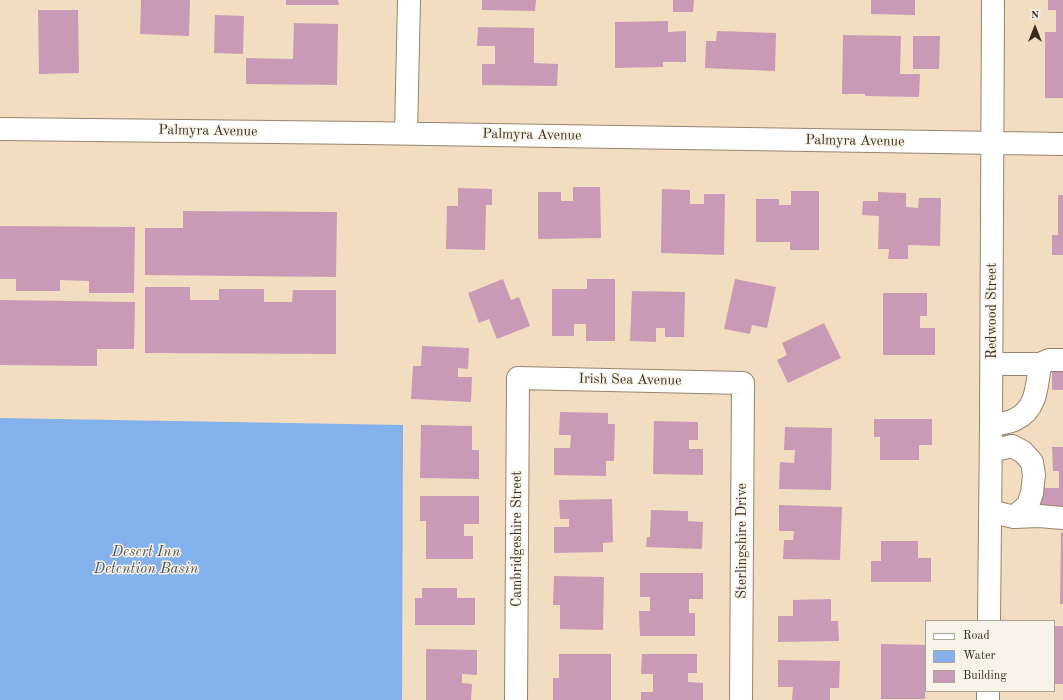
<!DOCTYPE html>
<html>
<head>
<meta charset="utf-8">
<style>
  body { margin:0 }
  #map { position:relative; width:1063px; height:700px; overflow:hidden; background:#f3ddc0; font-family:"Old Standard TT",serif }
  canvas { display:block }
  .legend { position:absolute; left:925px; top:620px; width:130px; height:72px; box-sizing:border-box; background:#f7f3e8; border:1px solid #aca397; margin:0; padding:5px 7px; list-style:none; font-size:12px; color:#3b2a1e }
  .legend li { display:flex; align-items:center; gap:8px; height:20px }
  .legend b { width:20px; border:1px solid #aca397 }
  .north { position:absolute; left:1015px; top:8px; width:40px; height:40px; -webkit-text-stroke:3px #f7f3e8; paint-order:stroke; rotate:0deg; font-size:11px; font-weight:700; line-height:16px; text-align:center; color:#3b2a1e }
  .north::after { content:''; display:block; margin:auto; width:14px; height:18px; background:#3b2a1e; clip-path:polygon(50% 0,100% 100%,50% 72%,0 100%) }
</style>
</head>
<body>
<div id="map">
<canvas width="1063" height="700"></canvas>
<ul class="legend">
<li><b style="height:5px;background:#fff"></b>Road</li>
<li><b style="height:11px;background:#82b1ec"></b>Water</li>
<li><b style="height:11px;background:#c99ab6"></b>Building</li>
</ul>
<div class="north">N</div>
</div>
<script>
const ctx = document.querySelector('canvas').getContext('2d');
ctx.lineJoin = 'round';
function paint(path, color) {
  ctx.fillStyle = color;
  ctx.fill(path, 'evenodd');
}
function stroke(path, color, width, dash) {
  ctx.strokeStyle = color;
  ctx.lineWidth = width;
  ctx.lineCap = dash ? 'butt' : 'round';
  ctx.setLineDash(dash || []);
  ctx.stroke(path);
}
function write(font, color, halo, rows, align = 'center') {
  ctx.font = font + ' "Old Standard TT",serif';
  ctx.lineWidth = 3;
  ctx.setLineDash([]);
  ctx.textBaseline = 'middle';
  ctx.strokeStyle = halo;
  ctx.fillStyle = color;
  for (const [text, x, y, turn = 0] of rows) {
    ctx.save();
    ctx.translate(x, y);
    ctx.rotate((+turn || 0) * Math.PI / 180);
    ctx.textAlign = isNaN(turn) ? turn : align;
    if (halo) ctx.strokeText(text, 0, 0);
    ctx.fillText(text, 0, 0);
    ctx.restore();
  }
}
const water = new Path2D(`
  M0 418 403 425 402 700H0Z`);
const building = new Path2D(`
  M141 0H190L189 36 140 34Z
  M286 0H338L339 5H286Z
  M482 0H536L535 11 482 10Z
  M673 0H694L693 12H673Z
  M871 0H915V15L871 14Z
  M1048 0H1063V98H1045V32H1056V10H1048Z
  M38 10H78L79 73 39 74Z
  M215 15 244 16 243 54 214 53Z
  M668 21V32L686 31V62H663V67L615 68V22Z
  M294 23 338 24 337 85 246 84V58L293 59Z
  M478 27 534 28V63L558 64 557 86 482 85V64H495V46H477Z
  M717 31 776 33 775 71 705 68 706 41H716Z
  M843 35 901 36 900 74H920L919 97 865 96V94H842Z
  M913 36H940L939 69H913Z
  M573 187H600L601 238 538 239V192H561V201H573Z
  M458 188 492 189V205H486L485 250 446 249 447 206H458Z
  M662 189 690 190V204H704V194H725L724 255 661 253Z
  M791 191H819V250H790V242H756V199H779V205H791Z
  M878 192 906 193V207L918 208 919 198H941L940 246 908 245V259H888L889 249H878L879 216 862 215 863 201H878Z
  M1058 195H1063V255H1052V235H1058Z
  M183 211 337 212 336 277 145 275V228H183Z
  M0 226 135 227 134 293H89V281L60 280V291H16V279H0Z
  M503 279 511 300 519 297 530 326 497 339 489 319 479 323 468 293Z
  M587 279H615V341H586V324H574V336H552V289H587Z
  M735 279 776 287 767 328 752 325 750 334 724 329Z
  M145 287H190V300H219V289H264V302H292L293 290H336V354L145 353Z
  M632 291 685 292 684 337H665V328H656V342L630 341Z
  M883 293H927V316H920V328H935V355H883Z
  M0 300 135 302 134 349H97V366L0 365Z
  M824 323 841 358 788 383 777 360 787 355 782 343Z
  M422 346 469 348 468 369 458 368V377H472L471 402 411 399 413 366H421Z
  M1052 365H1063V390H1052Z
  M560 412 608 413V424H615L614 461H606V476L554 475V448H570L571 435H559Z
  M874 419H932V445H919V460H880V437H874Z
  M654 421 698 422V440H689V449H703V475L653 474Z
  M421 425 472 426V450H479V479L420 478Z
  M785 427 832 428 831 490 779 489 780 462 794 463 795 450H784Z
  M1052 447H1063V511H1037V488H1059V471H1053Z
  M420 496H479V524H464V536H473V559H426V521H420Z
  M612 499 613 542 603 543V552L554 553V527H569V519H560L559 500Z
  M779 505 842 507 840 560 783 559 784 540H793L794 531H779Z
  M651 510 688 511V521L703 522 702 549 646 547 647 537H650Z
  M1061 533H1063V604H1060Z
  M881 541H918V558H931V582H871V561H881Z
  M640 573H703V599H689V613H695V636H640L639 611H650V597H640Z
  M554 576 604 577 603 630 560 629V605H553Z
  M422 588H457V598H475V625H415V598H422Z
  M831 599V621H838L839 641 778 642V616H793V600Z
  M1054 626H1063V684H1054Z
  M881 644 926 645 925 699H881Z
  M426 649 477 650V675L462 674V683L472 684 471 700H426Z
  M559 654H611V700H553V678H559Z
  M642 654H697V673H688V682L703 683V700H641V692H653V674H641Z
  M778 660 840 661 839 688H830V700H792L793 687H778Z`);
const minor = new Path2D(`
  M0 129 365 133 1063 144
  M406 133 409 0
  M1040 364 1049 360H1063
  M991 425C999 424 1009 423 1016 419 1037 409 1037 385 1040 364H992
  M990 511 1014 517 1028 505 1032 493 1034 475 1032 462 1023 452 1012 446 991 451
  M1014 517 1039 516 1063 518
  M989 621 991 425 993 0
  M516 700 518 378 743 383 741 700
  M988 700V691`);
const streetNames = [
  ["Palmyra Avenue",208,131,1],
  ["Palmyra Avenue",532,135,1],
  ["Palmyra Avenue",855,141,1],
  ["Redwood Street",992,311,-90],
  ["Irish Sea Avenue",630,380,1],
  ["Cambridgeshire Street",517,539,-90],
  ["Sterlingshire Drive",742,541,-90]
];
const waterNames = [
  ["Desert Inn",146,552],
  ["Detention Basin",146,569]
];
paint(water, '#82b1ec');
paint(building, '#c99ab6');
stroke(minor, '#97846f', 24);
stroke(minor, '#fff', 22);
write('14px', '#3b2a1e', '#f7f3e8', streetNames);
write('italic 15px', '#50525c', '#f7f3e8', waterNames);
</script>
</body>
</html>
